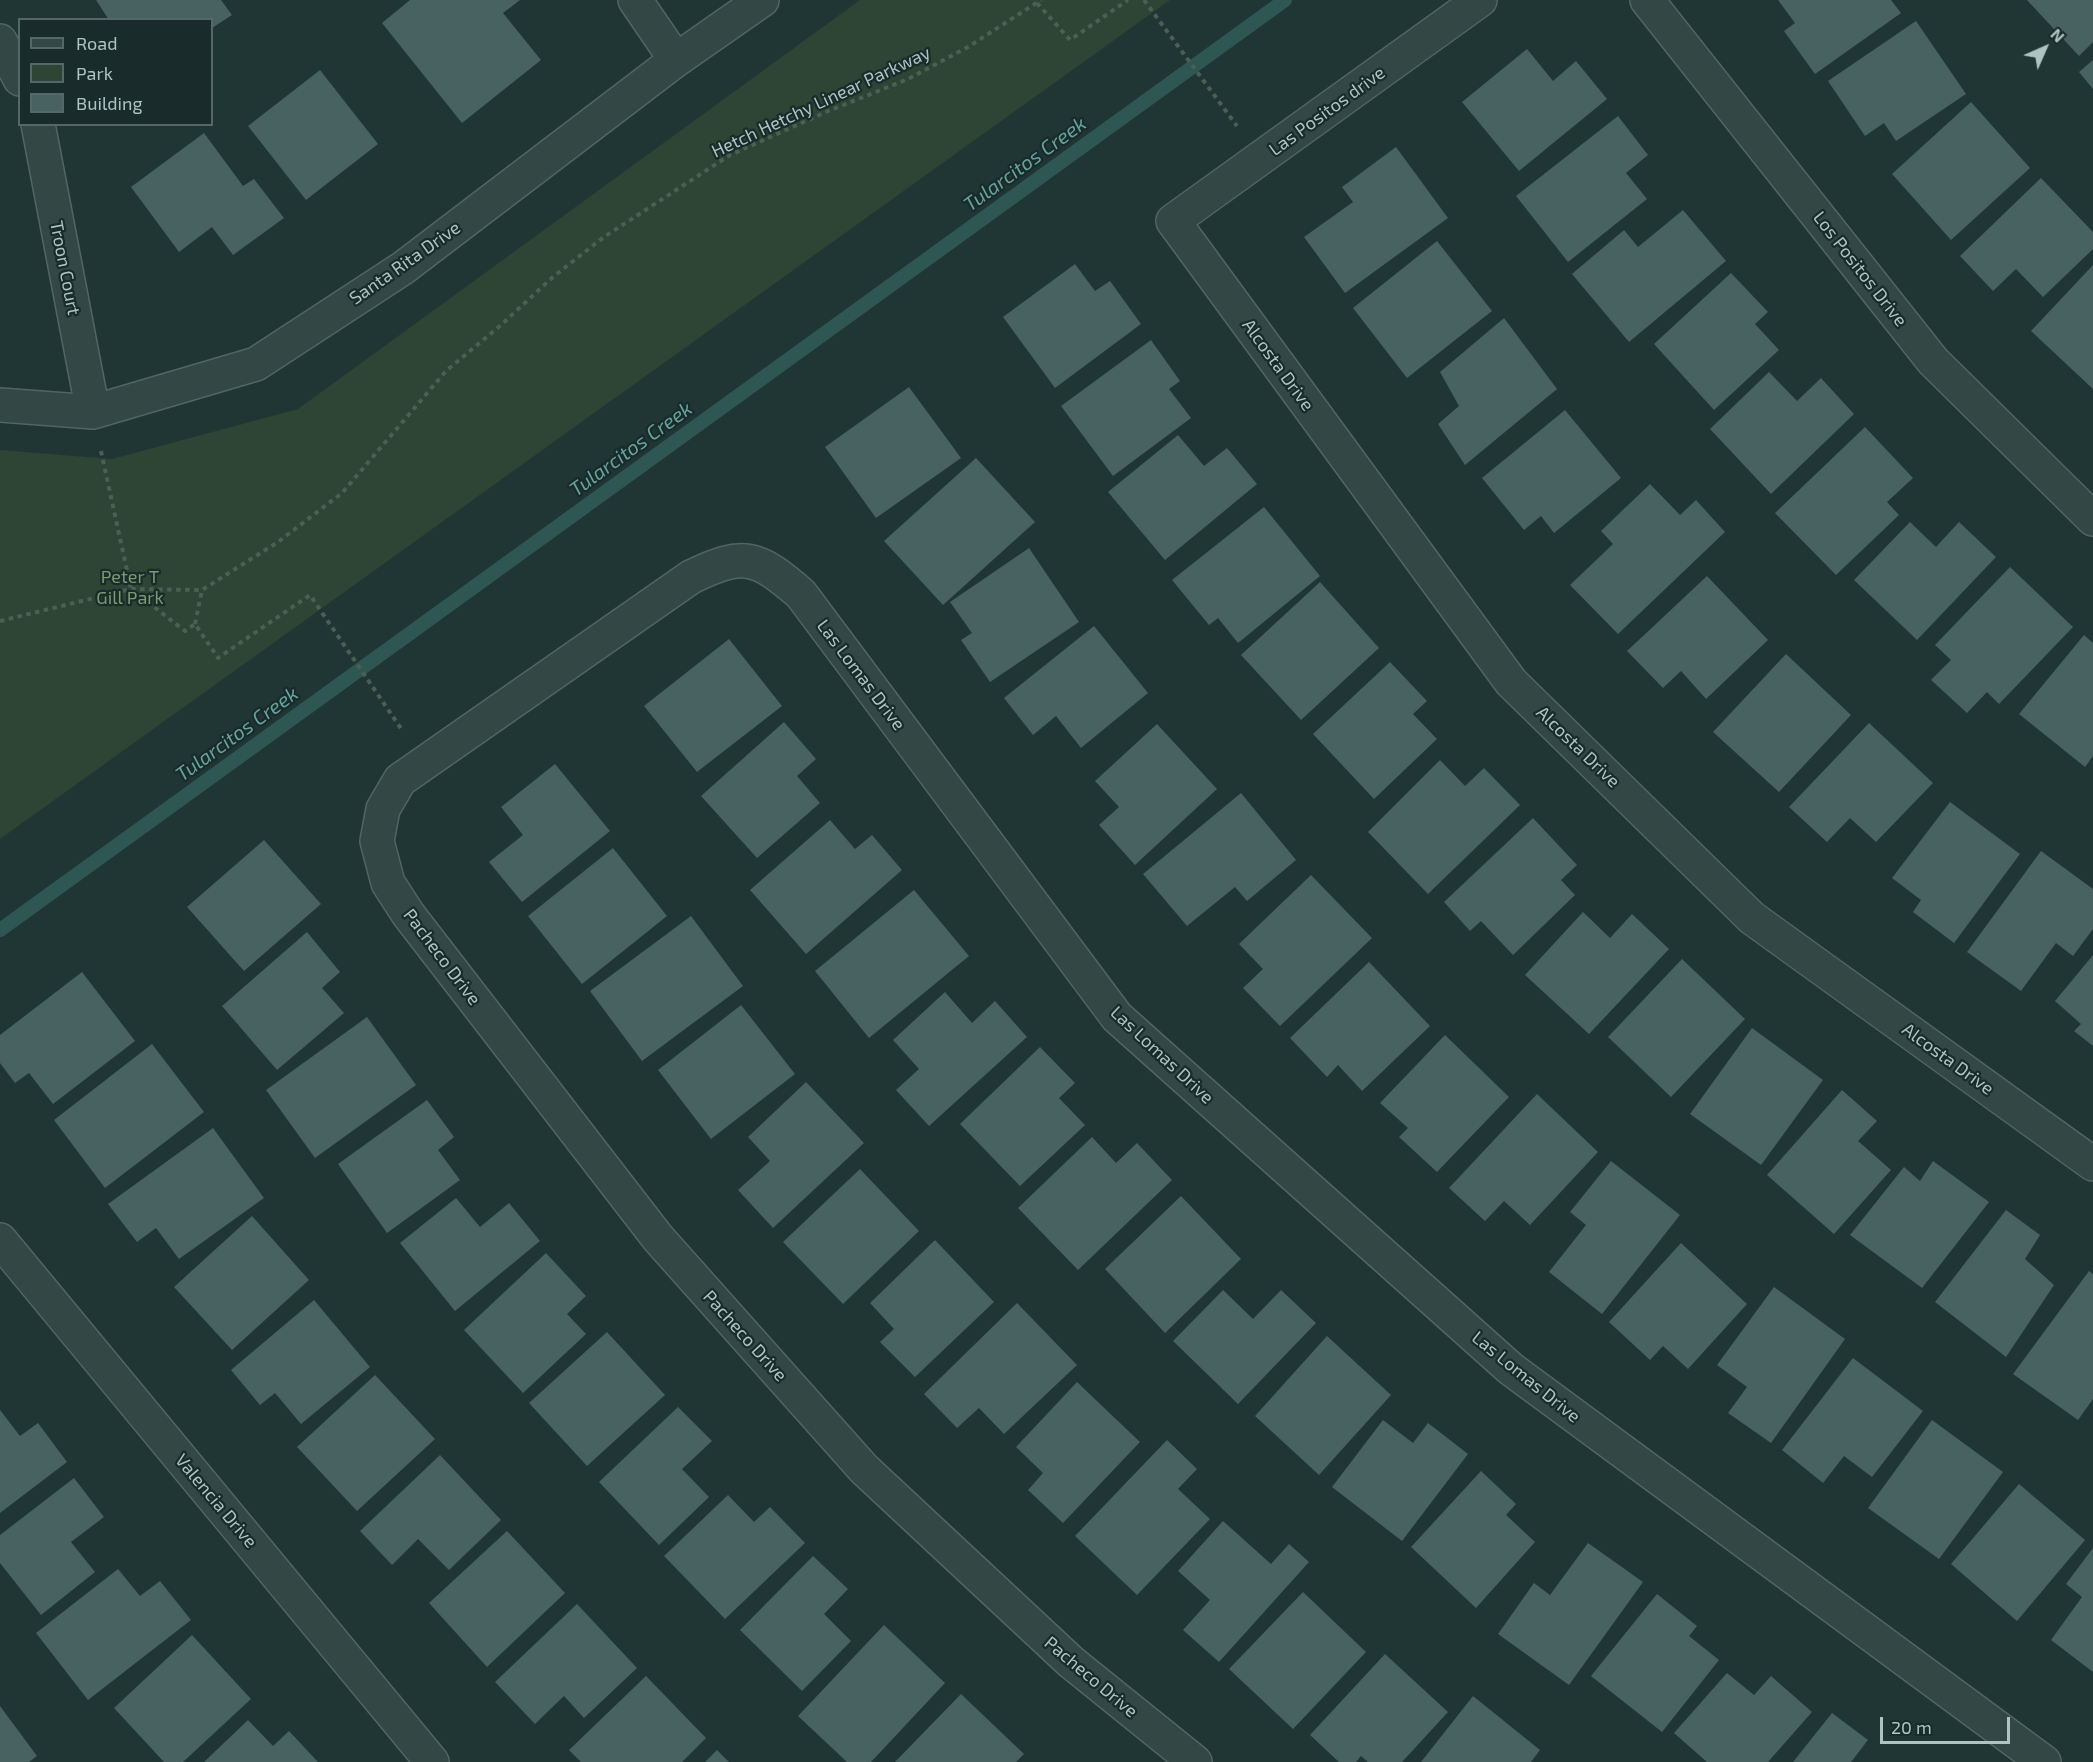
<!DOCTYPE html>
<html>
<head>
<meta charset="utf-8">
<style>
  body { margin:0 }
  #map { position:relative; width:2093px; height:1762px; overflow:hidden; background:#203634; font-family:"Exo 2",sans-serif }
  canvas { display:block }
  .legend { position:absolute; left:18px; top:18px; width:195px; height:108px; box-sizing:border-box; background:#192b2a; border:2px solid #546867; margin:0; padding:8px 10px; list-style:none; font-size:18px; color:#adc4c3 }
  .legend li { display:flex; align-items:center; gap:12px; height:30px }
  .legend b { width:30px; border:2px solid #546867 }
  .north { position:absolute; left:2015px; top:18px; width:60px; height:60px; -webkit-text-stroke:4px #192b2a; paint-order:stroke; rotate:45deg; font-size:16px; font-weight:700; line-height:24px; text-align:center; color:#adc4c3 }
  .north::after { content:''; display:block; margin:auto; width:21px; height:27px; background:#adc4c3; clip-path:polygon(50% 0,100% 100%,50% 72%,0 100%) }
  .scale { position:absolute; left:1880px; top:1717px; width:130px; height:27px; box-sizing:border-box; border:3px solid #adc4c3; border-top:0; padding-left:8px; font-size:18px; line-height:21px; white-space:nowrap; color:#adc4c3; -webkit-text-stroke:4px #192b2a; paint-order:stroke }
</style>
</head>
<body>
<div id="map">
<canvas width="2093" height="1762"></canvas>
<ul class="legend">
<li><b style="height:8px;background:#334745"></b>Road</li>
<li><b style="height:16px;background:#2e4434"></b>Park</li>
<li><b style="height:16px;background:#486261"></b>Building</li>
</ul>
<div class="north">N</div>
<div class="scale">20 m</div>
</div>
<script>
const ctx = document.querySelector('canvas').getContext('2d');
ctx.lineJoin = 'round';
function paint(path, color) {
  ctx.fillStyle = color;
  ctx.fill(path, 'evenodd');
}
function stroke(path, color, width, dash) {
  ctx.strokeStyle = color;
  ctx.lineWidth = width;
  ctx.lineCap = dash ? 'butt' : 'round';
  ctx.setLineDash(dash || []);
  ctx.stroke(path);
}
function write(font, color, halo, rows, align = 'center') {
  ctx.font = font + ' "Exo 2",sans-serif';
  ctx.lineWidth = 4.5;
  ctx.setLineDash([]);
  ctx.textBaseline = 'middle';
  ctx.strokeStyle = halo;
  ctx.fillStyle = color;
  for (const [text, x, y, turn = 0] of rows) {
    ctx.save();
    ctx.translate(x, y);
    ctx.rotate((+turn || 0) * Math.PI / 180);
    ctx.textAlign = isNaN(turn) ? turn : align;
    if (halo) ctx.strokeText(text, 0, 0);
    ctx.fillText(text, 0, 0);
    ctx.restore();
  }
}
const green = new Path2D(`
  M860 0H1170L0 839V450L112 459 298 409Z`);
const stream = new Path2D(`
  M0 930 1285 0`);
const building = new Path2D(`
  M96 0H221L232 15 212 28V20H109Z
  M410 0H520L503 13 541 60 462 123 382 23Z
  M1778 0H1891L1901 13 1815 74 1784 31 1795 23Z
  M2027 0H2093V42L2079 56Z
  M1916 21 1966 94 1896 141 1884 123 1865 136 1828 81Z
  M1527 49 1553 81 1576 61 1607 99 1519 171 1462 102Z
  M2093 60V89L2079 72Z
  M320 70 378 144 306 200 248 126Z
  M1971 102 2030 168 1951 240 1892 174Z
  M1618 116 1648 155 1626 173 1647 199 1568 262 1516 196Z
  M204 133 243 186 254 179 284 218 233 255 212 227 179 252 131 187Z
  M1396 147 1448 218 1345 293 1304 237 1353 202 1342 187Z
  M2041 178 2093 232V249L2043 297 2016 269 1993 291 1960 256Z
  M1683 210 1726 261 1629 342 1572 274 1624 230 1638 247Z
  M1437 241 1492 311 1407 378 1353 308Z
  M1075 264 1095 291 1110 281 1141 324 1055 388 1003 317Z
  M2093 265V389L2031 331Z
  M1731 273 1768 312 1755 324 1779 350 1714 410 1654 344Z
  M1504 318 1557 389 1465 465 1438 424 1459 406 1440 372Z
  M1151 340 1180 381 1169 389 1191 418 1113 476 1061 406Z
  M1769 372 1797 401 1821 378 1854 414 1771 494 1710 429Z
  M909 387 961 458 876 518 825 447Z
  M1565 410 1621 478 1554 533 1541 516 1524 530 1482 478Z
  M1865 427 1913 478 1887 502 1899 515 1836 575 1775 513Z
  M1178 435 1204 466 1227 448 1257 484 1165 560 1108 492Z
  M976 458 1035 522 943 605 884 541Z
  M1650 484 1680 515 1696 500 1725 532 1618 634 1570 585 1613 544 1601 531Z
  M1264 507 1320 576 1238 643 1218 618 1209 625 1172 580Z
  M1910 522 1936 547 1959 522 1996 557 1917 640 1854 580Z
  M1029 548 1079 622 990 682 961 640 972 633 950 602Z
  M2010 567 2073 627 1999 704 1987 692 1967 713 1931 680 1951 660 1935 645Z
  M1707 576 1768 640 1706 699 1681 671 1663 688 1627 651Z
  M1320 582 1379 648 1301 720 1241 655Z
  M1094 626 1148 693 1081 748 1056 716 1033 735 1004 698Z
  M2084 635 2093 643V756L2085 767 2019 714Z
  M729 639 782 706 697 772 644 706Z
  M1786 654 1851 715 1779 792 1713 732Z
  M1390 662 1427 701 1413 714 1437 739 1374 799 1313 734Z
  M784 722 816 759 797 776 820 803 757 858 701 796Z
  M1869 723 1933 783 1876 842 1850 818 1827 842 1789 807Z
  M1157 724 1217 789 1135 865 1099 825 1119 807 1095 781Z
  M1440 760 1465 786 1484 768 1520 805 1428 894 1368 832Z
  M555 764 610 831 522 902 489 862 523 835 501 807Z
  M1241 793 1296 860 1247 901 1235 887 1187 926 1143 874Z
  M1950 802 2020 854 1954 943 1913 912 1921 900 1892 878Z
  M1533 818 1577 865 1561 880 1575 895 1513 955 1481 921 1470 931 1444 902Z
  M830 820 855 849 872 835 902 870 806 954 750 890Z
  M264 840 321 904 244 971 187 907Z
  M613 848 667 916 582 984 528 916Z
  M2041 851 2093 889V929L2073 956 2056 943 2021 991 1967 952Z
  M1311 875 1372 938 1280 1026 1243 988 1263 969 1239 944Z
  M914 890 969 956 869 1038 815 971Z
  M1583 912 1610 938 1632 914 1669 949 1589 1034 1525 975Z
  M691 916 743 986 642 1061 590 991Z
  M307 932 340 972 322 988 344 1013 277 1070 222 1006Z
  M2093 955V1046L2074 1031 2081 1024 2055 1001Z
  M1682 959 1745 1019 1671 1097 1608 1037Z
  M1369 962 1430 1026 1362 1091 1338 1065 1327 1077 1290 1038Z
  M82 972 135 1041 53 1104 29 1073 15 1083 0 1063V1035Z
  M945 992 972 1023 995 1001 1027 1037 929 1126 896 1090 919 1069 893 1040Z
  M741 1005 795 1074 711 1139 658 1070Z
  M367 1017 416 1085 315 1158 266 1090Z
  M1752 1028 1823 1080 1761 1165 1690 1114Z
  M1445 1035 1509 1097 1437 1172 1399 1137 1408 1128 1380 1103Z
  M152 1044 204 1112 105 1188 54 1120Z
  M1040 1047 1075 1083 1059 1098 1085 1125 1020 1186 960 1124Z
  M806 1082 864 1143 773 1228 738 1190 770 1161 748 1137Z
  M1842 1090 1877 1121 1858 1141 1891 1170 1834 1234 1767 1175Z
  M1537 1094 1598 1152 1530 1225 1504 1201 1485 1221 1449 1188Z
  M427 1100 454 1137 438 1150 460 1180 387 1233 338 1164Z
  M213 1128 264 1198 179 1259 156 1228 137 1242 108 1204Z
  M1092 1137 1116 1163 1137 1143 1172 1180 1078 1270 1018 1208Z
  M1611 1161 1680 1215 1602 1314 1549 1272 1586 1225 1570 1212Z
  M1933 1161 1989 1202 1922 1288 1850 1235 1904 1167 1920 1181Z
  M860 1169 919 1231 843 1304 783 1242Z
  M1181 1196 1241 1259 1165 1333 1105 1269Z
  M456 1198 480 1227 509 1203 540 1241 455 1311 400 1243Z
  M2006 1210 2040 1235 2025 1259 2054 1285 2006 1357 1935 1302Z
  M252 1216 309 1280 232 1350 174 1287Z
  M935 1240 994 1302 915 1377 880 1342 894 1329 870 1303Z
  M1681 1243 1747 1304 1688 1369 1663 1346 1650 1360 1609 1322Z
  M546 1253 586 1296 567 1314 586 1334 523 1393 464 1330Z
  M2089 1271 2093 1274V1399L2078 1420 2013 1374Z
  M1774 1287 1845 1339 1771 1443 1728 1413 1747 1387 1717 1365Z
  M1223 1290 1253 1319 1281 1290 1316 1323 1238 1404 1173 1341Z
  M314 1300 370 1367 301 1424 275 1393 260 1405 231 1370Z
  M1017 1303 1077 1365 1004 1434 979 1408 957 1428 924 1394Z
  M607 1332 665 1395 587 1466 529 1403Z
  M1327 1336 1391 1395 1319 1475 1255 1416Z
  M1853 1358 1923 1411 1872 1477 1844 1456 1823 1483 1782 1450Z
  M375 1375 435 1439 357 1511 297 1447Z
  M1077 1382 1140 1442 1063 1523 1028 1490 1043 1473 1016 1447Z
  M678 1407 712 1441 682 1469 709 1497 659 1545 599 1482Z
  M0 1410 20 1436 38 1423 67 1462 0 1513Z
  M1383 1420 1413 1443 1428 1423 1468 1454 1402 1541 1332 1487Z
  M1932 1420 2003 1472 1939 1559 1868 1508Z
  M1167 1440 1197 1469 1178 1489 1210 1519 1137 1595 1075 1536Z
  M440 1455 501 1520 449 1570 418 1539 392 1565 360 1531Z
  M1481 1471 1516 1504 1506 1515 1535 1542 1476 1608 1411 1547Z
  M74 1478 104 1517 71 1542 95 1572 41 1615 0 1563V1535Z
  M2019 1484 2085 1540 2017 1621 1951 1564Z
  M728 1495 754 1522 770 1507 805 1543 725 1619 664 1556Z
  M1223 1521 1271 1564 1289 1544 1309 1562 1219 1662 1183 1630 1210 1600 1178 1571Z
  M507 1531 565 1593 487 1667 429 1603Z
  M1588 1543 1643 1582 1569 1685 1498 1634 1534 1583 1550 1595Z
  M2093 1548V1672L2051 1640 2082 1597 2066 1584Z
  M813 1556 848 1589 824 1614 851 1641 802 1691 740 1630Z
  M118 1569 140 1596 160 1581 191 1620 88 1700 36 1633Z
  M1303 1592 1366 1652 1293 1729 1229 1669Z
  M1657 1594 1697 1626 1689 1636 1719 1660 1662 1732 1591 1676Z
  M577 1604 637 1668 584 1718 564 1696 535 1724 495 1682Z
  M884 1625 945 1683 871 1762H847L798 1716Z
  M192 1635 251 1699 183 1762H164L114 1708Z
  M1385 1654 1448 1712 1402 1762H1368L1361 1756 1356 1762H1339L1310 1735Z
  M1727 1673 1754 1695 1771 1676 1812 1712 1768 1762H1707L1674 1733Z
  M646 1676 706 1738 682 1762H581L569 1750Z
  M961 1694 1024 1754 1016 1762H895Z
  M1473 1696 1540 1750 1531 1762H1421Z
  M0 1706 37 1756 29 1762H0Z
  M1832 1713 1868 1740 1851 1762H1793Z
  M248 1720 273 1746 289 1731 318 1762H204Z
  M717 1750 729 1762H705Z`);
const path = new Path2D(`
  M1144 0 1237 126
  M1037 3 1070 40 1128 0
  M101 451 131 589 185 631 195 624 218 658 310 595 402 730
  M0 621 131 589 202 590 278 542 342 493 446 371 501 325 554 276 604 237 730 155 826 112 908 79 968 47 1041 0
  M195 624 202 590`);
const minor = new Path2D(`
  M635 0 676 60
  M1480 0 1173 221 1511 682 1752 918 2093 1164
  M1647 0 1933 361 2093 519
  M0 41 20 79
  M38 124 93 412
  M0 405 93 412 256 364 403 268 676 60 762 0
  M0 1240 432 1762
  M1195 1762 1071 1662 864 1469 658 1238 408 914 388 883 377 841 383 809 400 780 691 577C744 551 757 556 801 594L1117 1017 1511 1369 2044 1762`);
const streetNames = [
  ["Hetch Hetchy Linear Parkway",821,102,-25],
  ["Las Positos drive",1327,111,-36],
  ["Santa Rita Drive",405,263,-35],
  ["Troon Court",65,268,79],
  ["Los Positos Drive",1860,269,52],
  ["Alcosta Drive",1278,365,54],
  ["Las Lomas Drive",861,675,53],
  ["Alcosta Drive",1578,747,44],
  ["Pacheco Drive",442,957,53],
  ["Las Lomas Drive",1162,1055,43],
  ["Alcosta Drive",1948,1059,36],
  ["Pacheco Drive",745,1336,48],
  ["Las Lomas Drive",1526,1377,39],
  ["Valencia Drive",216,1501,50],
  ["Pacheco Drive",1091,1677,40]
];
const parkNames = [
  ["Peter T",130,577],
  ["Gill Park",130,598]
];
const waterNames = [
  ["Tularcitos Creek",1025,164,-36],
  ["Tularcitos Creek",631,449,-36],
  ["Tularcitos Creek",237,734,-36]
];
paint(green, '#2e4434');
stroke(stream, '#2e5754', 14);
paint(building, '#486261');
stroke(minor, '#516564', 36);
stroke(path, '#4a6055', 4, [4.5, 4.5]);
stroke(minor, '#334745', 33);
write('18px', '#adc4c3', '#192b2a', streetNames);
write('18px', '#80986e', '#192b2a', parkNames);
write('italic 20px', '#66a39e', '#192b2a', waterNames);
</script>
</body>
</html>
